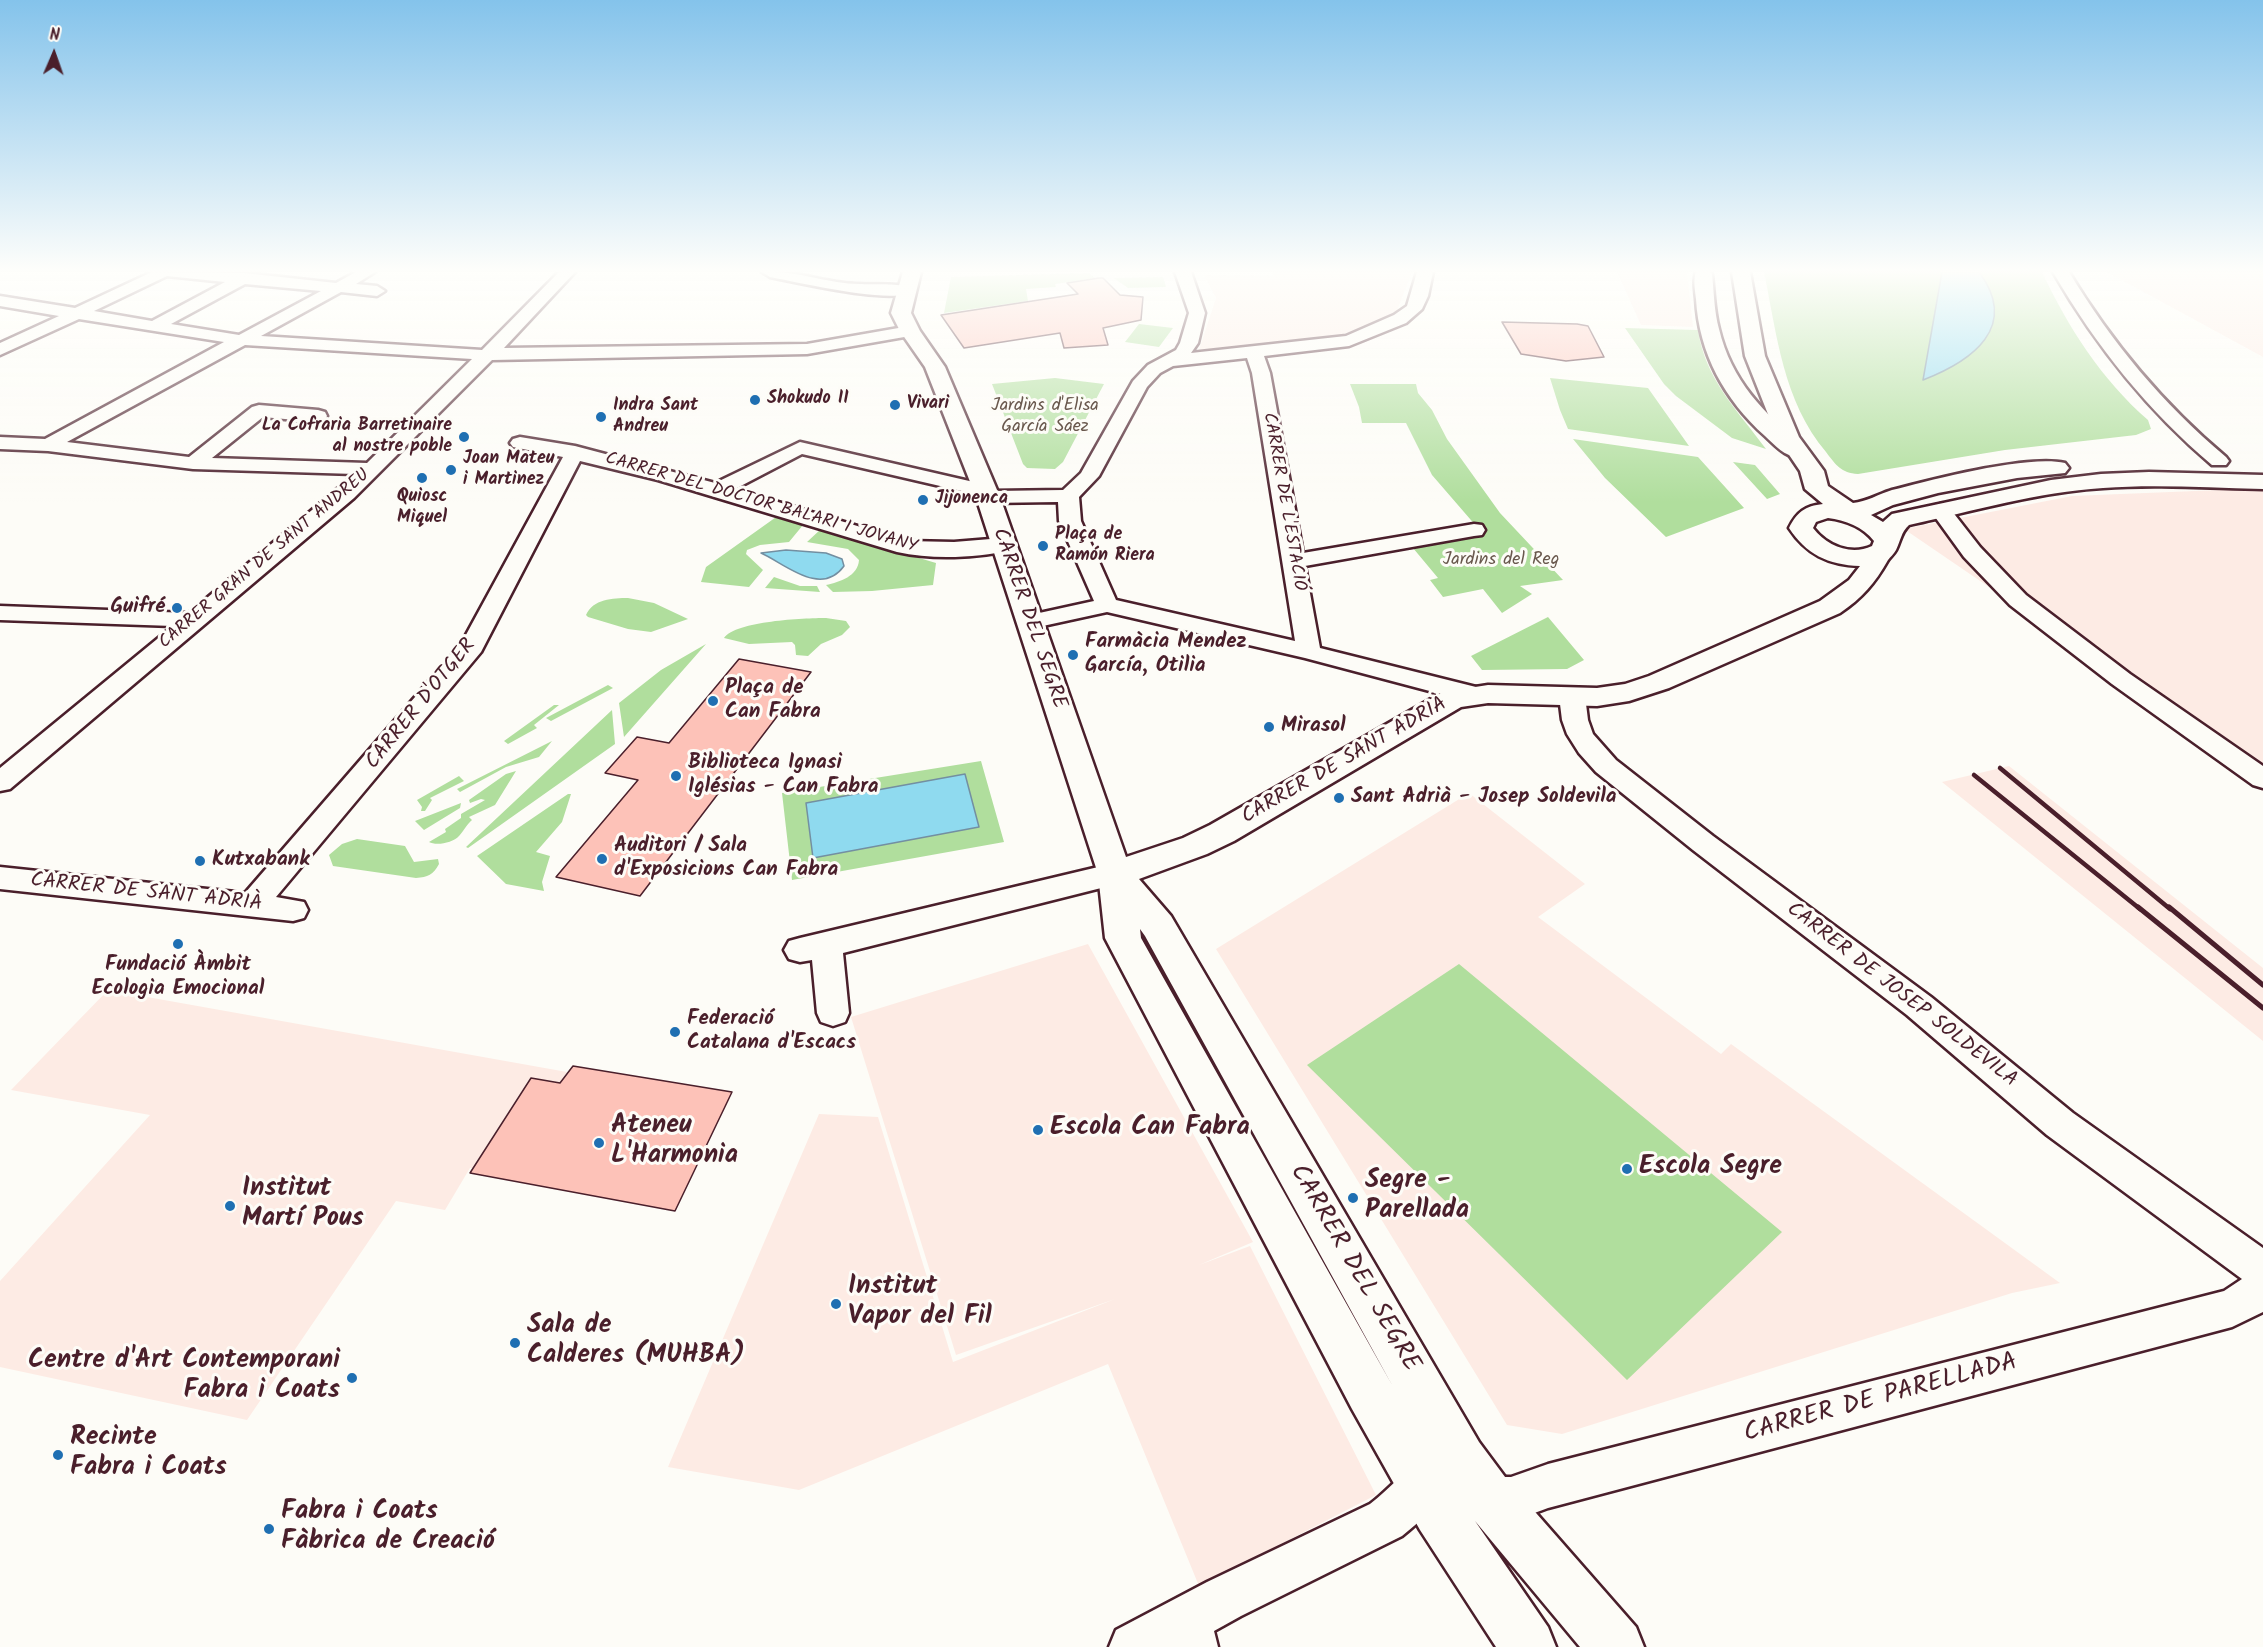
<!DOCTYPE html>
<html>
<head>
<meta charset="utf-8">
<style>
  body { margin:0 }
  #map { position:relative; width:2263px; height:1647px; overflow:hidden; background:#fdfcf7; font-family:Kalam,sans-serif }
  canvas { display:block }
  .north { position:absolute; left:24px; top:24px; width:60px; height:60px; -webkit-text-stroke:4px #fdfcf7; paint-order:stroke; rotate:2deg; font-size:16px; font-weight:700; line-height:24px; text-align:center; color:#4a1f2b }
  .north::after { content:''; display:block; margin:auto; width:21px; height:27px; background:#4a1f2b; clip-path:polygon(50% 0,100% 100%,50% 72%,0 100%) }
</style>
</head>
<body>
<div id="map">
<canvas width="2263" height="1647"></canvas>
<div class="north">N</div>
</div>
<script>
const ctx = document.querySelector('canvas').getContext('2d');
ctx.lineJoin = 'round';
function paint(path, color) {
  ctx.fillStyle = color;
  ctx.fill(path, 'evenodd');
}
function stroke(path, color, width, dash) {
  ctx.strokeStyle = color;
  ctx.lineWidth = width;
  ctx.lineCap = dash ? 'butt' : 'round';
  ctx.setLineDash(dash || []);
  ctx.stroke(path);
}
function write(font, color, halo, rows, align = 'center') {
  ctx.font = font + ' Kalam,sans-serif';
  ctx.lineWidth = 6;
  ctx.setLineDash([]);
  ctx.textBaseline = 'middle';
  ctx.strokeStyle = halo;
  ctx.fillStyle = color;
  for (const [text, x, y, turn = 0] of rows) {
    ctx.save();
    ctx.translate(x, y);
    ctx.rotate((+turn || 0) * Math.PI / 180);
    ctx.textAlign = isNaN(turn) ? turn : align;
    if (halo) ctx.strokeText(text, 0, 0);
    ctx.fillText(text, 0, 0);
    ctx.restore();
  }
}
const built = new Path2D(`
  M1273 272H1412L1396 313 1338 337 1198 353 1216 298 1204 275 1274 276Z
  M1617 272H1687L1693 327 1641 325Z
  M2107 272H2263V357Z
  M2244 489 2263 490V774L1904 529 2072 496Z
  M2009 766 2263 968V1041L1942 782Z
  M1469 793 1585 884 1538 917 1721 1054 1731 1044 2060 1283 2012 1293 1562 1434 1507 1425 1216 949Z
  M1088 944 1253 1242 1199 1265 1250 1246 1376 1495 1199 1586 1108 1364 799 1490 668 1467 819 1114 878 1117 953 1362 1115 1299 956 1355 851 1017Z
  M108 990 567 1072 560 1083 530 1078 473 1168H470L467 1173 445 1210 396 1201 247 1420 0 1367V1281L150 1115 11 1090Z`);
const green = new Path2D(`
  M1764 272H2042C2068 327 2101 379 2148 420L2151 429 2136 435 2005 450 1858 474C1841 473 1836 465 1826 452 1783 401 1777 335 1764 272Z
  M1089 273 1095 278 1055 284 1056 287 1026 289 1028 301 944 313 951 277Z
  M1163 277 1166 287 1128 288 1114 278Z
  M1139 324 1173 328 1159 347 1125 342Z
  M1625 328 1698 330C1705 379 1738 411 1766 449L1732 438 1676 396 1664 384Z
  M1055 378 1104 384 1063 462 1055 469 1027 468 1023 464 992 384Z
  M1550 378 1648 388 1689 446 1568 429 1560 410Z
  M1350 384H1416L1418 393 1432 410 1447 439 1500 513 1563 580 1520 586 1532 594 1502 613 1483 589 1443 597 1430 580 1438 578 1413 548 1483 534 1432 475 1406 423H1362L1359 407Z
  M1573 439 1698 457 1744 508 1666 537 1605 478Z
  M1733 462 1755 465 1780 494 1767 499Z
  M779 515 803 525 789 542 760 545 747 550 746 554 763 570 749 587 701 582 706 567Z
  M821 529 936 563 933 585 872 591 833 592 826 585C840 582 858 576 859 560L848 549 807 542Z
  M774 577 800 586H817L820 592 765 588Z
  M628 598 654 603 688 619 651 632 628 629 588 617 586 615C593 599 613 598 628 598Z
  M1548 617 1584 660 1567 669 1482 670 1471 656Z
  M826 618 846 621 850 627 842 635 821 644 808 656 796 655 795 645 792 642 749 644 724 638C736 621 804 618 826 618Z
  M706 644 624 737 619 703 661 670Z
  M608 685 613 688 551 721 546 718Z
  M554 705H559L534 725 537 728 508 744 504 741Z
  M612 710 615 744 468 848 466 847Z
  M552 741 539 757 506 767 460 792 457 789Z
  M981 761 1004 842 792 880 782 793ZM965 775 979 827 813 858 806 803Z
  M516 771 495 805 469 817 472 820C466 825 464 831 459 836 453 843 436 846 429 842L446 832 445 829 461 818V814L485 800 481 799 470 803 469 800 506 774Z
  M459 776 464 781 430 798 432 800 425 811H421L422 807 417 800Z
  M568 794H571L562 822 536 852 550 856 542 882 544 891 506 884 477 856Z
  M461 803 460 808 424 830 415 821Z
  M357 839 405 846 414 862 438 859 439 864C433 875 428 877 416 878L333 866 329 855 342 844Z
  M1459 964 1782 1232 1627 1380 1307 1065Z`);
const water = new Path2D(`
  M1942 272H1979C2020 327 1972 361 1923 380Z
  M786 550 826 553 842 559 844 566C821 598 784 563 761 553Z
  M965 774 979 827 813 858 806 803Z`);
const building = new Path2D(`
  M1099 278H1103L1120 295 1143 297 1141 320 1103 328 1108 345 1064 348 1060 333 964 348 941 315 1078 294 1067 283Z
  M1502 322 1577 324 1588 326 1604 357 1566 361 1521 354Z
  M739 659 811 672 640 896 556 877 638 780 605 773 637 737 669 743Z
  M573 1066 732 1092 675 1211 470 1173 531 1078 560 1083Z`);
const street = new Path2D(`
  M152 272 244 273 336 283 356 272H375L356 284 377 286 385 291 377 296 341 292 261 336 482 350 559 272H575L504 348 807 344 910 326 918 331 910 336 807 354 492 360 354 498 10 789 0 791V768L173 626 0 620V606L189 613 355 474 193 469 48 451 0 449V437L45 439 224 342 79 319 0 355V343L59 316 0 306V296L75 308ZM167 276 225 282 152 321 94 311ZM245 284 321 291 239 335 171 324ZM245 345 472 359 367 463 212 458 263 417 318 422 325 420 327 416 325 412 318 410 259 405 252 407 189 457 67 442Z
  M762 272C798 270 826 284 860 284 872 285 907 282 914 290 900 307 793 281 770 277Z
  M1175 272H1191L1205 313 1198 343 1191 353 1346 336 1394 315 1407 306 1417 272H1433L1428 296 1422 309 1406 323 1349 346 1264 356 1270 373 1303 553 1474 524 1482 525 1485 530 1482 535 1474 536 1305 566 1320 648 1484 689 1488 695 1484 701 1475 703 1305 658 1107 612 1029 629 1021 627 1017 622 1021 617 1094 601 1059 521 1058 502 988 503 981 501 978 497 979 495 802 454 735 489 907 541 954 542 1003 538 1011 540 1014 545 1011 550C977 558 932 560 897 552L658 480 580 461 481 652 276 897 304 902 308 910 304 918 293 921 0 889V867L245 893 461 644 563 457 513 447 510 443 513 439 520 437 575 446 715 483 800 442 991 486 994 491 1063 490 1081 473 1133 381 1148 365 1176 350 1180 343 1189 313ZM1247 358 1252 373 1295 641 1116 600 1081 521 1079 497 1099 476 1147 387 1160 373 1173 366Z
  M2053 272H2069C2112 343 2162 403 2226 457L2229 461 2226 465H2212C2147 410 2096 346 2053 272Z
  M1941 504 1948 506 1980 547 2026 595 2130 674 2263 766V788L2253 785 2112 684 2010 605 1964 557 1930 510 1934 506Z
  M1572 688 1581 690 1585 696 1588 720 1593 734 1616 760 1713 836 1931 997 2073 1113 2263 1248V1312L2232 1327 1548 1508C1520 1518 1504 1527 1474 1515L1468 1499 1474 1483 1490 1477H1511L1548 1464 2224 1291 2242 1279 2047 1135 1907 1015 1693 850 1596 772 1579 753 1567 734 1562 720 1559 696 1563 690Z
  M1115 863 1125 866 1130 874 1125 882 843 953 849 1013 845 1022 833 1026 821 1022 817 1013 812 960 800 962 789 959 784 950 789 941 800 938Z
  M1423 1462 1439 1468 1445 1484C1436 1506 1421 1521 1402 1536L1241 1616 1214 1631 1218 1647H1109L1116 1630 1207 1582 1370 1504C1389 1490 1402 1471 1423 1462Z`);
const secondary = new Path2D(`
  M903 272H921L911 313 920 331 945 367 1000 497 1126 857 1183 838 1210 825 1443 692 1488 685 1597 688 1625 684 1649 676 1820 601 1849 580 1860 566C1828 565 1806 554 1789 528 1797 512 1805 506 1823 504L1805 489 1800 471 1777 437 1745 356 1732 272H1750L1765 356 1799 437 1824 471 1828 486 1853 503C1866 502 1879 494 1892 490 1931 480 2029 454 2065 463L2069 468 2065 473 2017 478 1938 493 1893 505 1871 515 1883 522 1892 514 2051 480 2101 474 2149 472 2263 475V489C2210 488 2156 484 2103 488 2038 492 1973 511 1909 525 1901 532 1901 540 1896 550 1894 554 1890 557 1888 560 1875 583 1862 598 1840 613L1669 688 1629 701 1597 706 1488 703 1461 707 1234 841 1207 854 1139 879 1171 916 1479 1442 1508 1481 1636 1627 1644 1647H1580L1475 1521 1548 1627 1556 1647H1496L1420 1530 1352 1409 1105 938 1098 874 976 497 925 367 900 331 891 313ZM1828 518C1845 520 1863 527 1874 541L1872 546C1851 556 1827 546 1813 528L1816 522ZM1140 929 1145 936 1392 1385 1141 938Z`);
const highway = new Path2D(`
  M1696 272H1710L1712 274C1714 292 1714 311 1719 329 1731 380 1764 414 1804 446L1807 451 1804 456C1787 460 1777 447 1765 436 1725 400 1699 354 1696 299 1695 290 1693 280 1696 272Z`);
const railFar1 = new Path2D(`
  M2000 768 2170 909
  M1974 775 2140 909`);
const rail = new Path2D(`
  M2138 907 2263 1008
  M2169 907 2263 985`);
const markers = [
  [755,400,6,"#1f6fb2"],
  [895,405,6,"#1f6fb2"],
  [601,417,6,"#1f6fb2"],
  [464,437,6,"#1f6fb2"],
  [451,470,6,"#1f6fb2"],
  [422,478,6,"#1f6fb2"],
  [923,500,6,"#1f6fb2"],
  [1043,546,6,"#1f6fb2"],
  [177,608,6,"#1f6fb2"],
  [1073,655,6,"#1f6fb2"],
  [713,701,6,"#1f6fb2"],
  [1269,727,6,"#1f6fb2"],
  [676,776,6,"#1f6fb2"],
  [1339,798,6,"#1f6fb2"],
  [602,859,6,"#1f6fb2"],
  [200,861,6,"#1f6fb2"],
  [178,944,6,"#1f6fb2"],
  [675,1032,6,"#1f6fb2"],
  [1038,1130,6,"#1f6fb2"],
  [599,1143,6,"#1f6fb2"],
  [1627,1169,6,"#1f6fb2"],
  [1353,1198,6,"#1f6fb2"],
  [230,1206,6,"#1f6fb2"],
  [836,1304,6,"#1f6fb2"],
  [515,1343,6,"#1f6fb2"],
  [352,1378,6,"#1f6fb2"],
  [58,1455,6,"#1f6fb2"],
  [269,1529,6,"#1f6fb2"]
];
const farPoinames = [
  ["Shokudo II",767,400],
  ["Vivari",907,405],
  ["Indra Sant",613,407],
  ["Andreu",613,428],
  ["La Cofraria Barretinaire",452,427,"right"],
  ["al nostre poble",452,448,"right"],
  ["Joan Mateu",463,460],
  ["i Martinez",463,481],
  ["Quiosc",422,498,"center"],
  ["Miquel",422,519,"center"],
  ["Jijonenca",935,500],
  ["Plaça de",1055,536],
  ["Ramón Riera",1055,557]
];
const farParknames = [
  ["Jardins d'Elisa",1045,407],
  ["García Sáez",1045,428],
  ["Jardins del Reg",1501,561]
];
const farStreetnames = [
  ["CARRER DE L'ESTACIÓ",1283,502,80],
  ["CARRER DEL DOCTOR BALARI I JOVANY",761,504,16],
  ["CARRER GRAN DE SANT ANDREU",265,560,-40]
];
const poiNames = [
  ["Guifré",165,608,"right"],
  ["Farmàcia Mendez",1085,643],
  ["García, Otilia",1085,667],
  ["Plaça de",725,689],
  ["Can Fabra",725,713],
  ["Mirasol",1281,727],
  ["Biblioteca Ignasi",688,764],
  ["Iglésias - Can Fabra",688,788],
  ["Sant Adrià - Josep Soldevila",1351,798],
  ["Auditori / Sala",614,847],
  ["d'Exposicions Can Fabra",614,871],
  ["Kutxabank",212,861],
  ["Fundació Àmbit",178,966,"center"],
  ["Ecologia Emocional",178,990,"center"],
  ["Federació",687,1020],
  ["Catalana d'Escacs",687,1044]
];
const streetNames = [
  ["CARRER DEL SEGRE",1028,619,71],
  ["CARRER D'OTGER",422,705,-51],
  ["CARRER DE SANT ADRIÀ",1345,762,-30],
  ["CARRER DE SANT ADRIÀ",146,894,6],
  ["CARRER DE JOSEP SOLDEVILA",1901,996,38]
];
const nearPoinames = [
  ["Ateneu",611,1128],
  ["L'Harmonia",611,1158],
  ["Escola Can Fabra",1050,1130],
  ["Escola Segre",1639,1169],
  ["Segre -",1365,1183],
  ["Parellada",1365,1213],
  ["Institut",242,1191],
  ["Martí Pous",242,1221],
  ["Institut",848,1289],
  ["Vapor del Fil",848,1319],
  ["Sala de",527,1328],
  ["Calderes (MUHBA)",527,1358],
  ["Centre d'Art Contemporani",340,1363,"right"],
  ["Fabra i Coats",340,1393,"right"],
  ["Recinte",70,1440],
  ["Fabra i Coats",70,1470],
  ["Fabra i Coats",281,1514],
  ["Fàbrica de Creació",281,1544]
];
const nearStreetnames = [
  ["CARRER DEL SEGRE",1353,1269,60],
  ["CARRER DE PARELLADA",1881,1400,-15]
];
paint(built, '#fdebe4');
paint(green, '#b0de9d');
paint(water, '#8fdaef');
stroke(water, '#738fa1', 1.5);
paint(building, '#fdc2b8');
stroke(building, '#4a1f2b', 1.5);
stroke(street, '#4a1f2b', 5);
stroke(secondary, '#4a1f2b', 5);
stroke(highway, '#4a1f2b', 5);
paint(street, '#fdfcf7');
paint(secondary, '#fdfcf7');
paint(highway, '#fdfcf7');
stroke(railFar1, '#4a1f2b', 4.5);
stroke(rail, '#4a1f2b', 5);
const sky = ctx.createLinearGradient(0, 0, 0, 502);
sky.addColorStop(0, '#84c3eb');
sky.addColorStop(0.54, '#fefefb');
sky.addColorStop(1, '#fefefb00');
ctx.fillStyle = sky;
ctx.fillRect(0, 0, 2263, 502);
for (const [x, y, r, color] of markers) {
  const dot = new Path2D();
  dot.arc(x, y, r, 0, 2 * Math.PI);
  ctx.fillStyle = color;
  ctx.fill(dot);
  stroke(dot, '#fdfcf7', 2);
}
write('bold 18px', '#4a1f2b', '#fdfcf7', farPoinames, 'left');
write('18px', '#69584d', '#fdfcf7', farParknames);
write('18px', '#4a1f2b', '#fdfcf7', farStreetnames);
write('bold 21px', '#4a1f2b', '#fdfcf7', poiNames, 'left');
write('21px', '#4a1f2b', '#fdfcf7', streetNames);
write('bold 26px', '#4a1f2b', '#fdfcf7', nearPoinames, 'left');
write('26px', '#4a1f2b', '#fdfcf7', nearStreetnames);
</script>
</body>
</html>
